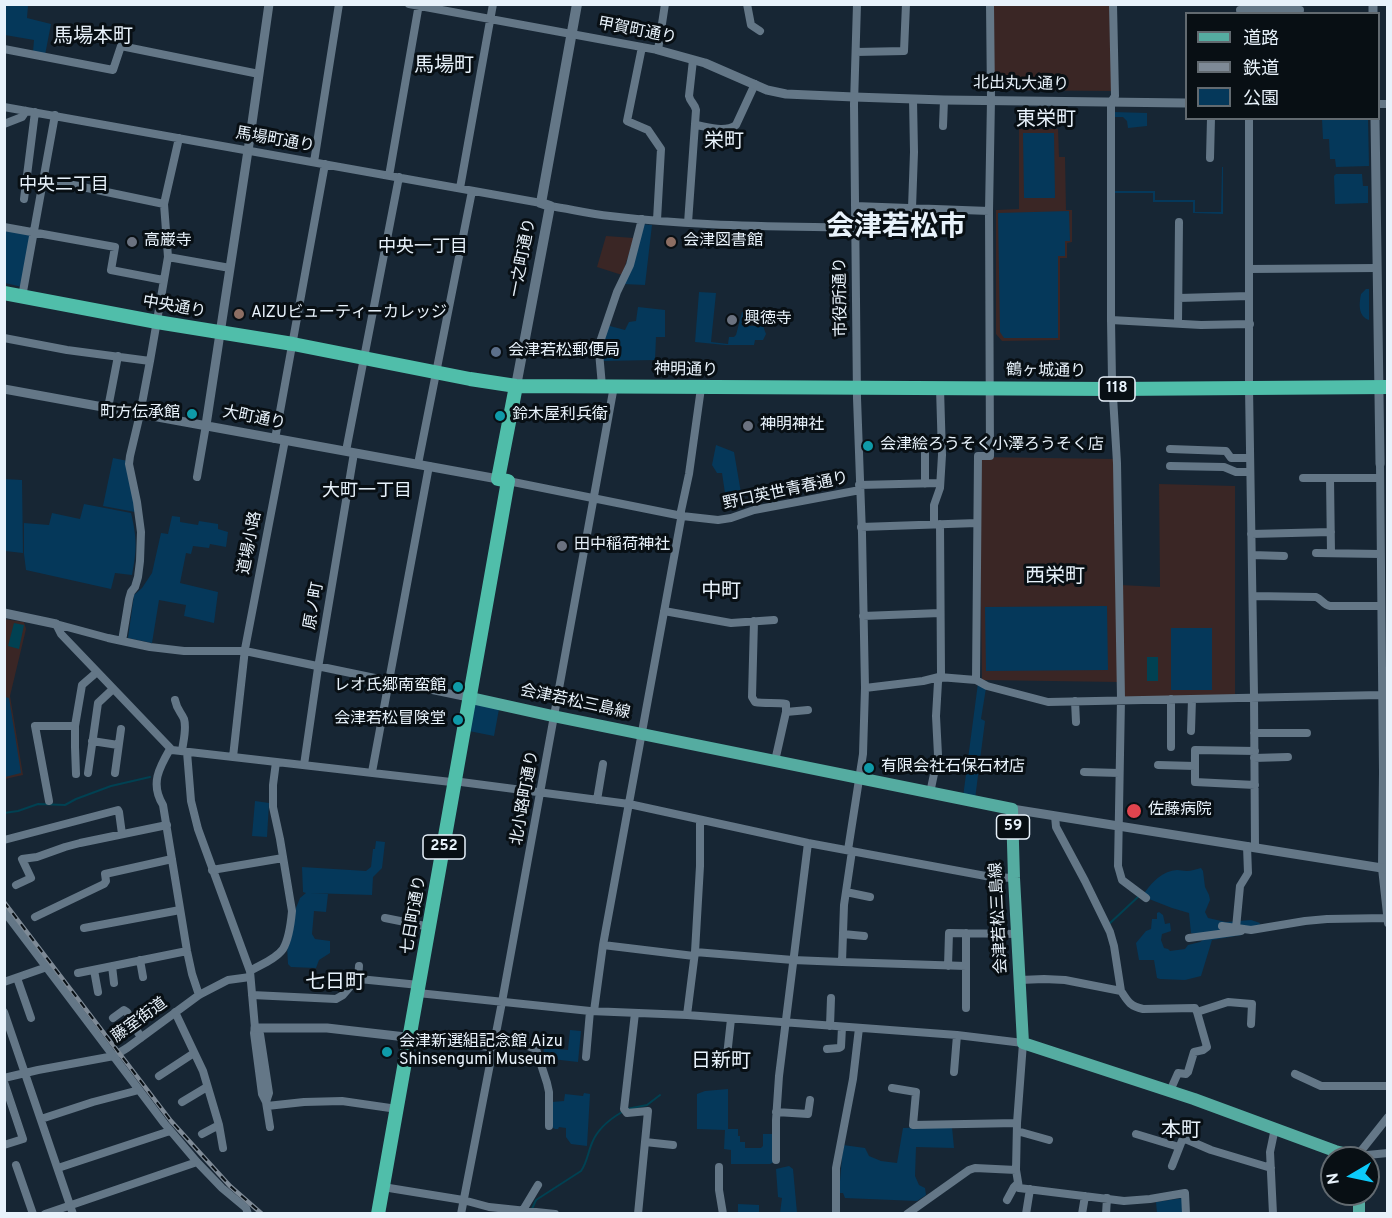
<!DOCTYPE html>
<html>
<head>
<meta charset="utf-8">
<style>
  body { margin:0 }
  #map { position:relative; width:1392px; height:1218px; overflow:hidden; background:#172634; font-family:Overpass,"Noto Sans JP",sans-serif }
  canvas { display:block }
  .frame { position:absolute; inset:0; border:6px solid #e8f2fb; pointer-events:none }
  .legend { position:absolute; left:1185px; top:12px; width:195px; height:108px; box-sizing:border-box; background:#080f14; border:2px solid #626a70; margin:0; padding:8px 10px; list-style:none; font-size:18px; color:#e8f2fb }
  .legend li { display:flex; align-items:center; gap:12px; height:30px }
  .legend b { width:30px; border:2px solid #626a70 }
  .north { position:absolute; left:1320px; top:1146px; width:60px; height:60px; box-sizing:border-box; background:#080f14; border:2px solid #626a70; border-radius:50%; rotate:261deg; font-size:16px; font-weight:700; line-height:24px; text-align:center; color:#e8f2fb }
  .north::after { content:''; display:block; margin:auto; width:21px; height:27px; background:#0ccafa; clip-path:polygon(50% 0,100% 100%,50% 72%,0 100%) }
</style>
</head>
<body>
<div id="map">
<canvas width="1392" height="1218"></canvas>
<div class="frame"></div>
<ul class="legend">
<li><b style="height:8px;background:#55aca1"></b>道路</li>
<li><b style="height:8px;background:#7e8a96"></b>鉄道</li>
<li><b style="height:16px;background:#05385a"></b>公園</li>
</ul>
<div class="north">N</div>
</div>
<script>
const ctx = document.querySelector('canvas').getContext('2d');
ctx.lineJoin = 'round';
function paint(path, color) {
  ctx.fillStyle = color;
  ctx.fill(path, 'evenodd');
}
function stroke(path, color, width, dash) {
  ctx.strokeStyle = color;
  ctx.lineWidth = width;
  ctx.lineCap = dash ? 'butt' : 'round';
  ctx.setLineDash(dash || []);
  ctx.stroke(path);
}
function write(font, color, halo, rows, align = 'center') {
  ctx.font = font + ' Overpass,"Noto Sans JP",sans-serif';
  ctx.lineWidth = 6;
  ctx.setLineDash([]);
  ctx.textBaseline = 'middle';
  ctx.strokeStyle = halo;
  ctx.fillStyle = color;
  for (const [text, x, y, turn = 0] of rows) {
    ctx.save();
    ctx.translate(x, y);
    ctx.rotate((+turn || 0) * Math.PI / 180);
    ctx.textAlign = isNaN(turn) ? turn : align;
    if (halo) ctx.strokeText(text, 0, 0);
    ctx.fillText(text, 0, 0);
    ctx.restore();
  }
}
const education = new Path2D(`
  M992 5H1112V91L993 90Z
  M1019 129H1058L1059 157H1065L1066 210H1072V242L1067 243V258H1060V340L1002 341 996 334V210L1019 209Z
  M606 236 634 238 622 275 597 267Z
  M979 457 1115 459 1118 682 982 680Z
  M1159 484 1235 486V695L1124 697 1121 585 1160 587Z
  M4 619 24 622 26 629 10 696 23 775 5 779Z`);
const green = new Path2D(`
  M25 4 28 5 27 18 51 24 45 55 33 52 34 40 5 35 4 5Z
  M1113 112 1147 113V126L1128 128 1127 121 1123 117H1113Z
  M1322 119H1368L1369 166 1336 167 1335 159H1330L1329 139H1323Z
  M1023 133H1054L1055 198H1024Z
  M1222 167H1223V214L1193 213V202H1153V193H1112L1114 191H1155V200H1195V212H1221Z
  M1336 174H1362L1363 186H1368V203L1335 204 1334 176Z
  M1069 211 1070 241H1065V256H1058V338H1004L1000 332 998 213Z
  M642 224 652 225 645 285 623 284Z
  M4 229 29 234 31 237 22 287 5 283Z
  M1366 289H1369V320C1358 316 1359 304 1361 294Z
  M699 292 716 293 711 342 728 344 729 337H734L736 335 742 312 751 313 750 326H763L766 334 763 340H755L754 345H725L695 342Z
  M638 307 665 310V337H656L655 360 602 361 601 349 606 325 625 330 629 322 636 321Z
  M716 445 734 452 741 493 734 494 736 508 725 511 724 501 726 500 722 473H717L712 465Z
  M113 458 128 461 135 512 103 506Z
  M4 479 22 480 23 553 5 551Z
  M84 504 131 513C137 538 137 550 132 575L115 573 111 589 26 570 24 554V523L49 525 52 513 80 519Z
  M172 516 180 517V522L198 525 199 521 218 524V529L228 532 226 547 210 544 209 548 193 546 191 554 186 553 180 583 218 592 214 623 184 616 186 605 159 600 152 643 128 638 134 595 142 588 152 573 161 533 168 534Z
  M1107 606 1108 670 986 671 985 607Z
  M1171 628H1212V690H1171Z
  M978 683 986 688 981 719 985 721 975 799 963 797Z
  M5 697 9 698 21 773 5 777Z
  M475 704 499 709 494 736 469 731Z
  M255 801 269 803 267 837 252 836Z
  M376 841 385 842 382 868 373 877 372 895 310 893 328 894 326 912 314 911 312 934 315 939 330 941V953L319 960 316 968 291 967 288 964 287 946 296 908 300 898 306 893 303 892 302 867 366 871 371 867 373 849H375Z
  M1201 868 1203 871 1205 887 1209 895 1210 900 1205 912 1208 918 1226 922 1251 920 1260 923 1259 926 1197 934 1191 933 1189 913 1172 908 1149 899 1150 896 1145 895V892C1153 881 1163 871 1177 870 1180 870 1183 871 1187 871 1191 871 1196 869 1201 868Z
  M1159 912 1163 915 1165 924 1170 923 1171 931 1162 934 1161 940 1164 948 1168 949 1170 951 1185 949 1188 945 1200 942 1207 937 1243 933 1242 935 1212 940 1201 976 1185 980 1160 979 1157 978 1154 960H1139L1136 943 1146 931 1151 929 1152 919H1157V913Z
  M570 1030 581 1031 578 1062 543 1058 544 1048 568 1050Z
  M728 1089V1129H738V1136H740V1142H745V1148H761L763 1146V1134H775L774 1162 770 1164H731V1150L724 1149 725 1130 697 1129V1094L705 1091Z
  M584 1093 590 1094 587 1146 571 1144 566 1137V1128L559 1127 558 1129H555L552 1127V1102L564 1101 565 1094 583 1096Z
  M952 1127 954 1148 916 1147 915 1176 919 1185 925 1188 926 1195 917 1201 845 1198 843 1193H839L843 1145 865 1148 869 1156 881 1161 897 1163 903 1128Z
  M789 1166 793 1169 797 1213H738V1204L759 1205V1213H780L782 1198 778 1197 776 1169Z
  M1183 1198 1184 1213H1157L1156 1202Z`);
const water = new Path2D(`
  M14 623 24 625 19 649 8 646Z
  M1147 657H1158V681H1147Z`);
const stream = new Path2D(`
  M4 813 18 811 38 804 65 805 76 799 111 786 150 777
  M1109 924 1139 896
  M627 1109 647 1105 660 1095
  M532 1209 536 1200 581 1171C587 1163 588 1152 592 1143 597 1130 610 1119 622 1112`);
const minor = new Path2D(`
  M409 4 658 50 665 4
  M747 4 751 25 760 31
  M1113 4 1115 96 1111 102V320L1112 380 1117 463 1121 699 1118 866 1122 880 1146 898
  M1240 10H1300
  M642 47 627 121 648 130 661 149 657 220
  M4 49 113 70 121 46 259 74
  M856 52 904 51 906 4
  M1378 104H1388
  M4 107 541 203
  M1249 118V388L1254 694 1255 847
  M4 124 22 117 26 111
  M696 125C708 127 725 133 736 125L755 84
  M943 126 944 100
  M1210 158 1211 118
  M314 162 339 4
  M389 176 419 4
  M44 179 164 204
  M460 188 493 4
  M24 199 35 112
  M550 206C570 209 590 214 610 216 691 226 773 226 855 228
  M855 206 989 211
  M912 208 914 152 913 99
  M688 223 696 110C695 104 690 102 689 96L693 60
  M4 227 115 247 111 270 163 280
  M168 257 230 268
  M1249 269 1377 268
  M22 297 55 115
  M1179 298 1249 296
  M1111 320 1201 325 1250 324
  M1178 323 1179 222
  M4 338 67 350 150 361 168 257 164 204 179 138
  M602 386 599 352 600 342 617 292 630 265 642 219
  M108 408 118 356
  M275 439 325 164
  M1170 449 1226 451 1231 458H1250
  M346 451 399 177
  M418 464 472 191
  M1380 464 1383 772 1382 868 1388 923
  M1170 466 1224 467 1236 472H1250
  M197 477 206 425
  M1303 478H1330
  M508 481 682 516 718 520 731 518 754 510 860 490
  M925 484V441
  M859 485 940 483
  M934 524V505L940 488 942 455 940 388
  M861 527 977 523
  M1251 534 1331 532
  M1316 553 1380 554
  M1331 553 1330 478H1380
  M1252 555 1284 556
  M1253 596 1316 597C1322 599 1323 605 1330 606H1381
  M664 611 731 623 774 620
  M863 616 940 613
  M754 621 752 697 755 702C765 704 776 702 786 704V712
  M56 624 61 634 172 750 451 782H461L629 804 808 843 991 877 1014 878
  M56 624 108 638 150 647 184 651H245L471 698
  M122 641 129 599 131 592 135 587 138 577 140 561 141 532 137 502 129 464 130 456 140 414 150 361
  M976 680 978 456H990L989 211 991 99 990 4
  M865 688 923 681 939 677 976 680 987 686 1048 702 1381 695
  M175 700C177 710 181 712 184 719 187 729 183 742 182 751
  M1075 701 1076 722
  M1191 731 1192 699
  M1254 733H1307
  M92 741 118 745
  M1171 747V699
  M170 749C159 768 150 784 163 805L187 951 192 974 199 995
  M1255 751 1195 750V782L1255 785
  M187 752 191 801 198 829 250 971 255 1028 260 1034 269 1093 266 1102 270 1127
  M233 757 245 649 285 440
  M1254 758 1288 757
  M775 761 786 712 808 710
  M304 765 318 668 354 453
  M1158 765 1195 766
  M372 772 429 466
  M1084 772 1119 773
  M88 773 98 703 113 689
  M115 773 121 729
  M76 774 75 747V726L82 685 97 672
  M930 793 938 755 936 716 938 682 941 673 940 524
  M597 800 603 764
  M49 801 35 726H75
  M1055 816 1056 827 1085 881 1110 932 1114 946 1121 991
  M4 840 118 810 119 812 122 834
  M848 850 863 754 865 688 862 534 857 398 854 104 857 4
  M852 851 844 905 842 962 966 966
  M212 870 283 858
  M16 885 31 878 22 859 37 857 65 847 80 843 167 825
  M846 892 870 897
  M4 911 164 1123 197 1162 222 1188 246 1208 248 1214
  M35 917 104 884 106 881 105 874 172 859
  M385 918 430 927
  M1222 926 1251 930 1305 921 1327 919 1387 918
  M84 928 180 910
  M1236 928 1240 886 1248 873 1247 846
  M966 933V1008
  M843 934 864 936
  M1189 938 1241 931
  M603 945 694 956
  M695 952 793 960 842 962
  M140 960 143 977
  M112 966 114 983
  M948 966 949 933 1018 934
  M94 970 98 992
  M250 971C260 965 276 959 283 949 289 939 291 922 292 911L280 839 273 807V785L276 762
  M78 973 187 951
  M17 978 31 1018
  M358 979 359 966
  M1020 980 1044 979 1065 980 1121 991C1128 1002 1130 1006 1143 1009L1195 1008 1197 1012 1228 1002 1252 1004 1251 1024
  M4 982 47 967
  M418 993 590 1011 687 1015 957 1035 1023 1043 1017 1123 1016 1170 1019 1188 1124 1201 1150 1199 1185 1193 1186 1214
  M252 995 336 999 343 995 356 980 359 979 419 985
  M594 1011 603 945 681 519V511L689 474 701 388
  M4 1012 73 1214
  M175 1012 203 1071 219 1125 223 1148
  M635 1013 624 1109 627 1113 648 1111 638 1214
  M687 1015 695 952 700 866V820
  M113 1018 124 1010 127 1012 141 1038
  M830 1026 831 998
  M255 1028 254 1033 262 1094 266 1102
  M494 1041 525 1045 536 1049 547 1083 549 1092V1126
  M827 1049 839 1048 841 1047 842 1027
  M586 1057 590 1011
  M726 1065 731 1019
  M954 1072 957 1035
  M1295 1074 1321 1086H1388
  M159 1076 194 1053
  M4 1078 38 1070 114 1056 127 1048 199 995 228 980 250 977
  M4 1082 23 1139 4 1145
  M892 1088 916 1092 913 1125 1017 1123
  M1170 1091 1178 1073 1186 1074 1188 1072 1194 1052 1203 1050 1207 1047 1197 1012
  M182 1102 207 1087
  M267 1106 304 1102 342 1101 397 1109
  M776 1112 808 1114 810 1100
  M41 1119 93 1102 139 1090
  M1017 1131 1049 1140
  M202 1134 219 1125
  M1136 1134 1179 1147
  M645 1142 673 1145
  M1357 1156 1388 1117
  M1357 1156 1388 1153
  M776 1160V1120L779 1076 808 843
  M16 1165 33 1214
  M1172 1166 1183 1138 1211 1150 1271 1168
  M719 1167V1190L723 1214
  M58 1168 170 1131
  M383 1187 463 1200 489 1207 555 1214
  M1007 1200 1014 1187 1018 1183
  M523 1210 538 1185
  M45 1214 197 1162
  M461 1214 502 1002 614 386
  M836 1214V1168L853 1079 859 1028
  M907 1214 969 1170 975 1168 1016 1170
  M1026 1214 1030 1189
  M1082 1214 1085 1196
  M1106 1214 1107 1198
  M1273 1214 1270 1152 1275 1128`);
const tertiary = new Path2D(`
  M1373 4V14
  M658 50 705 63 767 90 786 94 854 97 944 100 1186 103
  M1375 118 1380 464
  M4 389 498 479
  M206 425 249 144 269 4
  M4 613 56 624
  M1012 809 1388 869
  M255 1028H327L493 1047`);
const secondary = new Path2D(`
  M516 386 550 206 541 203 577 4`);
const primary = new Path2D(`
  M471 698 548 715 1012 809 1014 878 1023 1043 1194 1099 1335 1151 1357 1156V1158
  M1359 1194V1214`);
const trunk = new Path2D(`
  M4 293 157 322 293 344 470 379 516 386 1113 389 1388 387
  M378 1214 508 481 498 479 516 386`);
const rail = new Path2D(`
  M4 902 171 1121 230 1186 262 1214`);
const markers = [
  [132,242,6,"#6b7280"],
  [671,242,6,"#8d6e63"],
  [239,314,6,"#8d6e63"],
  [732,320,6,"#6b7280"],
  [496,352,6,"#5c6f8a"],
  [192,414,6,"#0f9aa8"],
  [500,416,6,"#0f9aa8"],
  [748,426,6,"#6b7280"],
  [868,446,6,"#0f9aa8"],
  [562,546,6,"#6b7280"],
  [458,687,6,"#0f9aa8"],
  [458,720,6,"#0f9aa8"],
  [869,768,6,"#0f9aa8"],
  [1134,811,8,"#e0444e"],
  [387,1052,6,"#0f9aa8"]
];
const shields = [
  [1117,389,36],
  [1013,827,33],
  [444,847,42]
];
const shieldNames = [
  ["118",1117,389],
  ["59",1013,827],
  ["252",444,847]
];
const streetNames = [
  ["甲賀町通り",637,32,11],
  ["北出丸大通り",1021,85,1],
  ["馬場町通り",275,141,10],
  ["一之町通り",524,258,-79],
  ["市役所通り",842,297,-91],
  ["中央通り",174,308,10],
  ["神明通り",686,371,1],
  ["鶴ヶ城通り",1046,372,1],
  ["大町通り",254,419,11],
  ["野口英世青春通り",786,492,-12],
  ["道場小路",251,543,-79],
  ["原ノ町",315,606,-80],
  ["会津若松三島線",575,703,12],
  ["北小路町通り",526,798,-80],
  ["七日町通り",415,915,-80],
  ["会津若松三島線",1000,918,-93],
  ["藤室街道",140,1021,-36]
];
const poiNames = [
  ["高巌寺",144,242],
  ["会津図書館",683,242],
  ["AIZUビューティーカレッジ",251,314],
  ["興徳寺",744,320],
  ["会津若松郵便局",508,352],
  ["町方伝承館",180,414,"right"],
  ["鈴木屋利兵衛",512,416],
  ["神明神社",760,426],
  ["会津絵ろうそく小澤ろうそく店",880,446],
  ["田中稲荷神社",574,546],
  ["レオ氏郷南蛮館",446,687,"right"],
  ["会津若松冒険堂",446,720,"right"],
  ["有限会社石保石材店",881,768],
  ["佐藤病院",1148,811],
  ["会津新選組記念館 Aizu",399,1043],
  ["Shinsengumi Museum",399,1061]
];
const neighbourhoodNames = [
  ["中央二丁目",64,186],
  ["中央一丁目",423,248],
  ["大町一丁目",367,492]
];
const quarterNames = [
  ["馬場本町",93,38],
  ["馬場町",444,67],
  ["東栄町",1046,121],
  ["栄町",724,143],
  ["西栄町",1055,578],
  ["中町",721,593],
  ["七日町",335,984],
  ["日新町",721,1063],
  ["本町",1181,1132]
];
const townNames = [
  ["会津若松市",896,229]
];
paint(education, '#3a2625');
paint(green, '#05385a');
paint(water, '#014152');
stroke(stream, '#014152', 2);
stroke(minor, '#647787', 8);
stroke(tertiary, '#647787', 9);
stroke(secondary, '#647787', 10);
stroke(primary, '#55aca1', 12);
stroke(trunk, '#50beaa', 14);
stroke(rail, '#7e8a96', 4.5);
stroke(rail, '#080f14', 2, [7]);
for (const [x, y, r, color] of markers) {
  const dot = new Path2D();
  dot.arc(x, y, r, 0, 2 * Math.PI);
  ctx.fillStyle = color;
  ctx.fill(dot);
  stroke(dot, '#080f14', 2);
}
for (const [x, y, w] of shields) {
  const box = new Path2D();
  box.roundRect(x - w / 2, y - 12, w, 24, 4.5);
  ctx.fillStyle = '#080f14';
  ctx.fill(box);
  stroke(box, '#e8f2fb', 1.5);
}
write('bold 15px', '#e8f2fb', null, shieldNames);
write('16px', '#e8f2fb', '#080f14', streetNames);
write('16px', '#e8f2fb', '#080f14', poiNames, 'left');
write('18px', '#e8f2fb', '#080f14', neighbourhoodNames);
write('20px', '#e8f2fb', '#080f14', quarterNames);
write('bold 28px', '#e8f2fb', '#080f14', townNames);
</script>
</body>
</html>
